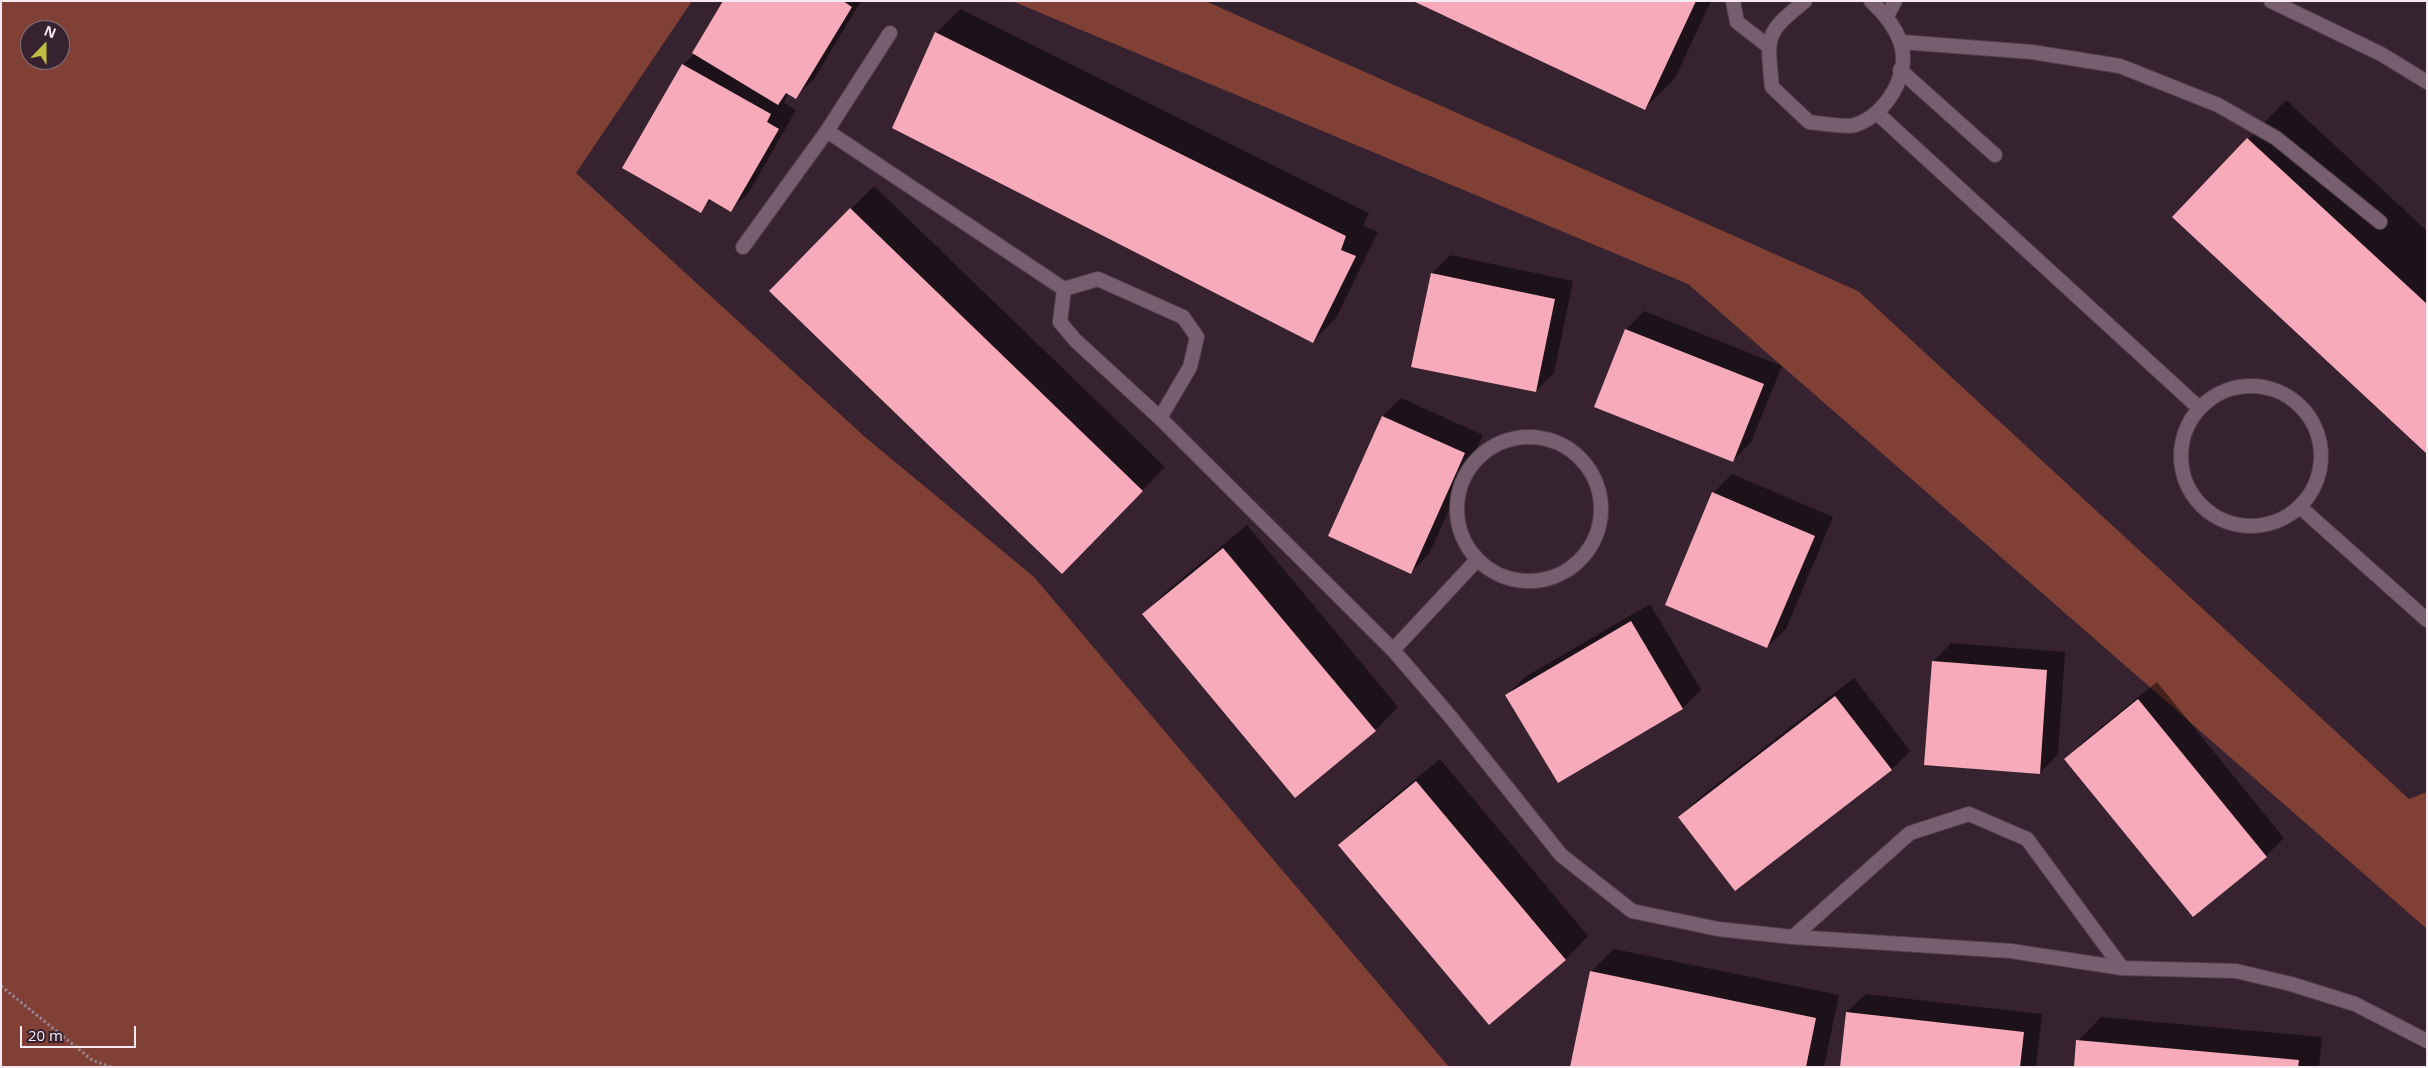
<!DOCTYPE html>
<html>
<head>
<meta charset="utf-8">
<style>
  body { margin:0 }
  #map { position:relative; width:2428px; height:1068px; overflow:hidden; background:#372230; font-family:"Open Sans",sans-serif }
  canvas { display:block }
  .frame { position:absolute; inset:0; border:2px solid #f7e9f2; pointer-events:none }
  .north { position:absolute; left:20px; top:20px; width:50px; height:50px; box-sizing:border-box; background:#372230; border:1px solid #84727e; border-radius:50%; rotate:22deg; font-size:14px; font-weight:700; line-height:20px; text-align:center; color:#f7e9f2 }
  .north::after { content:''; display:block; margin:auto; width:18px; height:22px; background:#bebe42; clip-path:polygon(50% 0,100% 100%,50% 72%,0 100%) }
  .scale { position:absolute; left:20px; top:1026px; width:116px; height:22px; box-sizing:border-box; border:2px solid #f7e9f2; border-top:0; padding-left:6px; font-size:15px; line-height:18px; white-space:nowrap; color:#f7e9f2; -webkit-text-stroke:4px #372230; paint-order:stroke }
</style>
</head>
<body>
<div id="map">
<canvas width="2428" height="1068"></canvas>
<div class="frame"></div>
<div class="north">N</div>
<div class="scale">20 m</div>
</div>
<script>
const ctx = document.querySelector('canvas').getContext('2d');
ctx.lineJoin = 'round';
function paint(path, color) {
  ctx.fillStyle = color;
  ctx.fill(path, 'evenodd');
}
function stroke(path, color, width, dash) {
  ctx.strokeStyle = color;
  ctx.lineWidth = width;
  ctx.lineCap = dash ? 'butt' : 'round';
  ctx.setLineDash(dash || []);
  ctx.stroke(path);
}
const forest = new Path2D(`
  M1 1H692L576 173 865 437 1034 577 1449 1067H1ZM30 30H60V60H30Z
  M1012 1H1205L1858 291 2409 799 2427 792V929L1688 284Z`);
const shadow = new Path2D(`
  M725 1H861L814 79 795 97 789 93 787 95 784 103 796 110 749 192 731 210 712 199 700 211 683 65 695 53Z
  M1416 1H1711L1675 78 1644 109Z
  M960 9 1369 213 1363 226 1378 232 1336 318 1312 342 894 127 937 32Z
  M2286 100 2427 231V452L2174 217Z
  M874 186 1165 467 1085 549 851 209Z
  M1450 255 1573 281 1554 373 1536 391 1432 273Z
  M1644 311 1782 366 1751 442 1733 461 1626 330Z
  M1401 398 1483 435 1429 554 1411 572 1329 535 1383 416Z
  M1732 474 1833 517 1786 629 1767 647 1713 493Z
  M1247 525 1398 707 1375 731 1144 614 1167 591Z
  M1650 604 1701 690 1683 708 1558 781 1507 695 1525 677Z
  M1951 643 2065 652 2058 754 2040 773 1933 662Z
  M1854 678 1910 751 1891 770 1679 817 1698 799Z
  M2157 682 2284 838 2266 856 2066 760 2084 741Z
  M1440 759 1588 936 1565 960 1340 845 1363 822Z
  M1614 949 1839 995 1824 1067H1571L1591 972Z
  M1866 994 2042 1014 2036 1067H1841L1847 1012Z
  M2101 1017 2322 1037 2319 1067H2075L2078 1041Z`);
const building = new Path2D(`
  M723 1H843L852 7 796 99 786 93 778 105 692 53Z
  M1413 1H1696L1645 110Z
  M935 32 1346 236 1341 250 1356 256 1313 343 892 128Z
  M682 64 771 114 767 122 779 129 731 212 709 199 701 213 622 168Z
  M2247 138 2427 304V454L2172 217Z
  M850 208 1143 491 1062 574 769 291Z
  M1431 273 1555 299 1536 392 1411 367Z
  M1625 329 1764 384 1733 462 1594 407Z
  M1382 416 1465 453 1411 574 1328 536Z
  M1712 492 1815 536 1767 648 1665 605Z
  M1223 548 1376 731 1295 798 1142 614Z
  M1631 621 1683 709 1558 783 1505 695Z
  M1932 661 2047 670 2040 774 1924 765Z
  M1835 696 1892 770 1735 891 1678 817Z
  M2138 699 2267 857 2193 917 2064 759Z
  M1416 781 1566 960 1489 1025 1338 845Z
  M1590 971 1816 1018 1806 1067H1570Z
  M1846 1012 2024 1032 2020 1067H1840Z
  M2076 1040 2299 1060 2298 1067H2074Z`);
const path = new Path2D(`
  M1 986 92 1060 111 1067`);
const service = new Path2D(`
  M1733 1 1737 22 1768 46
  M1805 1C1764 34 1767 36 1772 87L1809 122C1820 123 1845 128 1855 125 1886 115 1912 73 1900 41 1894 25 1884 13 1871 1
  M1887 16 1895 1
  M1901 42 2032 52 2120 66 2218 105 2276 138 2380 222
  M1900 70 1995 155
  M1877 113 2198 407
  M827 131 1064 289 1060 322 1075 340 1160 418 1190 367 1197 337 1183 317 1098 279 1064 289
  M743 247 827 131 890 33
  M2181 456a70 70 0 1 1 140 0a70 70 0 1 1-140 0Z
  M1160 418 1393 650 1449 715 1561 855 1632 911 1718 929 1793 937 2011 951 2122 968 2236 971 2291 984 2355 1004 2427 1041
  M1457 509a72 72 0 1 1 144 0a72 72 0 1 1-144 0Z
  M2300 507 2427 620
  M1393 650 1476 561
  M1793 937 1910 833 1969 814 2027 839 2122 968`);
const tertiary = new Path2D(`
  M2271 1 2381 54 2427 82`);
paint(forest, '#814035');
paint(shadow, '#0007');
paint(building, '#f6aaba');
stroke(service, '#52404c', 16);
stroke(tertiary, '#52404c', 16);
stroke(path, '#95848f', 3, [2.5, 2.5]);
stroke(service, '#775f6f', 14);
stroke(tertiary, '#775f6f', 14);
</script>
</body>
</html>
